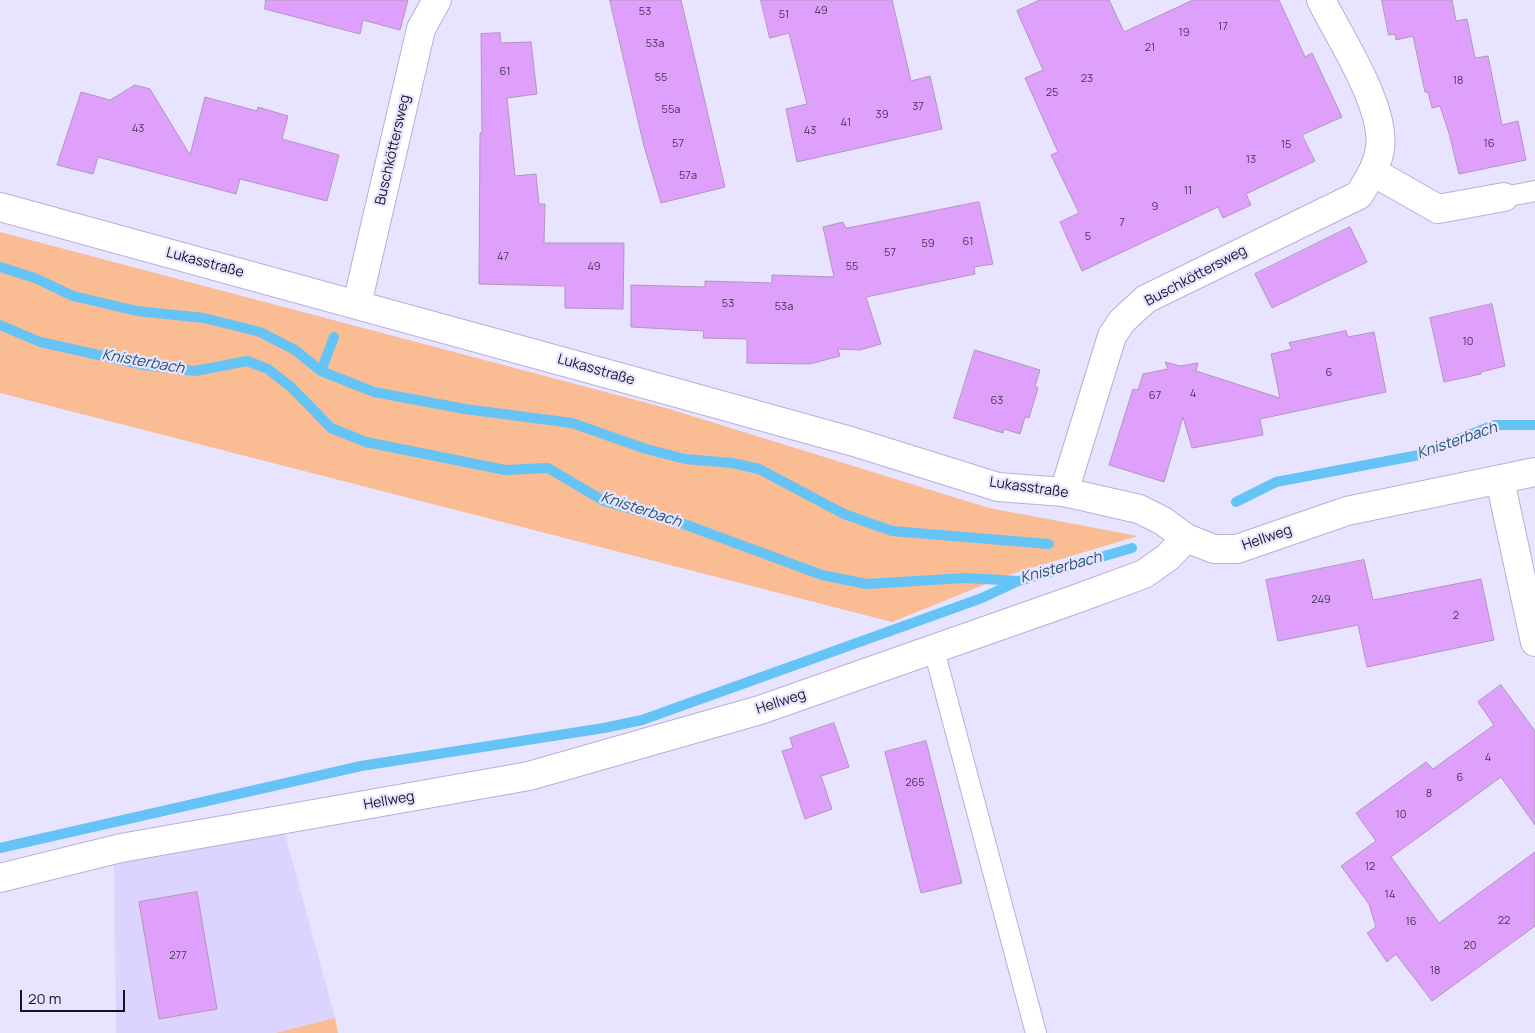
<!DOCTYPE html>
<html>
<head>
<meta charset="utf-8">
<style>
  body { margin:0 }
  #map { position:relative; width:1535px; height:1033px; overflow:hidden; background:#e8e3ff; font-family:Manrope,sans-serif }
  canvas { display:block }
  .scale { position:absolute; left:20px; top:990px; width:105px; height:22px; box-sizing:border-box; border:2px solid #161222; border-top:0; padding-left:6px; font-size:15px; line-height:18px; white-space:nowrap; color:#161222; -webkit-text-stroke:4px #e8e3ff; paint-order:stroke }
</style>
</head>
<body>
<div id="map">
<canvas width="1535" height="1033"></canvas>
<div class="scale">20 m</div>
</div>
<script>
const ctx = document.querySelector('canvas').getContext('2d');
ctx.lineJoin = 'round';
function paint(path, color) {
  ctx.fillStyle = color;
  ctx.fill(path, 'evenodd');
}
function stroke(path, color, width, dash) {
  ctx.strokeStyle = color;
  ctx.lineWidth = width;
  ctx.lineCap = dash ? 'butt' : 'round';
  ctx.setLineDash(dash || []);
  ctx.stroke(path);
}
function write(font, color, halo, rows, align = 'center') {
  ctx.font = font + ' Manrope,sans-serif';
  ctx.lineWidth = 4.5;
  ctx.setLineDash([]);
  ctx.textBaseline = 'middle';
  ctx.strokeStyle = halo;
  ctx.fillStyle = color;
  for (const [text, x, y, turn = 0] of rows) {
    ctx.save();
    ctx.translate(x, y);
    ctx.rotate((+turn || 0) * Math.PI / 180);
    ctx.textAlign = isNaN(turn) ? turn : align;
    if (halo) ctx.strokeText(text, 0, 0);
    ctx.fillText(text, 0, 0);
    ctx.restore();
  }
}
const built = new Path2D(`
  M284 830 335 1018 275 1033H116L114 863Z`);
const green = new Path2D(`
  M0 232 666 408 989 508 1138 536 1008 575 892 622 0 393Z
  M335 1018 338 1033H275Z`);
const stream = new Path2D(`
  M0 267 35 278 73 296 137 311 204 318 260 332 295 350 321 371 374 392 465 409 572 423 646 449 685 459 732 463 759 469 844 514 892 531 1049 544
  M0 325 40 342 144 365 195 371 247 361 268 369 292 388 331 428 366 442 505 470 548 468 604 501 681 523 822 575 866 584 966 578 1019 581 1132 548
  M321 371 334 337
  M1236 502 1276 482 1419 455 1494 425H1535
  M0 848 361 766 604 728 642 720 982 598 1018 581`);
const building = new Path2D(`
  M266 0H408L400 30 363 20 360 34 265 9Z
  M610 0H681L725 187 661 203 644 146Z
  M761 0H892L911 81 930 76 942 129 797 162 786 109 807 104 789 33 770 38Z
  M1040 0H1109L1124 32 1193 0H1279L1305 57 1312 53 1342 117 1302 135 1315 161 1246 194 1251 205 1223 218 1218 207 1082 271 1060 222 1079 213 1051 155 1058 152 1025 78 1043 70 1017 11Z
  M1382 0H1452L1456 21 1467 19 1475 58 1488 56 1502 125 1518 121 1526 160 1459 174 1449 133 1440 106 1432 108 1428 92H1425L1413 36 1396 40 1395 34 1389 35Z
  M500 33 501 43 531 42 537 94 507 98 515 176 536 174 539 204H545L544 243H624L623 309 565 308V286L479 284 480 133H482L481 34Z
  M135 85 150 89 190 155 205 97 257 111 258 107 288 116 282 139 339 155 327 201 240 179 236 194 98 157 93 174 57 165 81 92 110 100Z
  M979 202 993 264 974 267 975 274 866 297 881 344 860 350 838 349 840 356 810 364 747 363V339L703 338 704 331 631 327V285L705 287V281L772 283V275L834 277 823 227 843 222 846 228Z
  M1350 227 1367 262 1272 308 1255 274Z
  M1492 304 1505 366 1481 372V374L1444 382 1430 318Z
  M1346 331 1348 337 1374 332 1386 392 1260 419 1263 435 1192 448 1183 417 1164 482 1109 465 1133 389 1138 390 1143 374 1168 369 1165 362 1180 366 1198 363 1196 371 1280 398 1271 354 1292 349 1289 343Z
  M975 350 1040 370 1035 386 1038 388 1029 418 1025 417 1020 434 1004 429 1003 433 954 418Z
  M1364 560 1373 600 1481 579 1494 640 1367 667 1358 625 1278 641 1266 580Z
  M1501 685 1535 731V825L1501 777 1391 857 1439 923 1535 852V926L1432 1001 1396 954 1387 962 1367 933 1376 927 1369 904 1341 866 1376 841 1356 813 1426 762 1433 769 1494 725 1478 702Z
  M834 723 849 767 821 776 832 809 805 819 782 751 793 748 790 738Z
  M926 741 962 883 921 893 885 752Z
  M197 892 217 1009 159 1019 139 902Z`);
const lane = new Path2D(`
  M1504 197 1535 191
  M934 650 1036 1033`);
const street = new Path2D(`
  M1373 172 1438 209 1504 197
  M0 207 670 391 854 442 998 487 1064 492 1139 509 1163 521 1186 538 1214 549H1237L1347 511 1535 472
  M357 304 421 29 437 0
  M1500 480 1535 642
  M1064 492 1112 336 1122 321 1146 299 1359 195C1368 180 1377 167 1380 149 1386 107 1340 38 1321 0
  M0 878 121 848 529 776 760 710 1076 599 1144 574 1168 557 1186 538`);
const numberNames = [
  ["49",821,11],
  ["53",645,12],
  ["51",784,15],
  ["17",1223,27],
  ["19",1184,33],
  ["53a",655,44],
  ["21",1150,48],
  ["61",505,72],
  ["55",661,78],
  ["23",1087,79],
  ["18",1458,81],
  ["25",1052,93],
  ["37",918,107],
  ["55a",671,110],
  ["39",882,115],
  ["41",846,123],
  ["43",138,129],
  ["43",810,131],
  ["57",678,144],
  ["16",1489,144],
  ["15",1286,145],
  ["13",1251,160],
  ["57a",688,176],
  ["11",1188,191],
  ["9",1155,207],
  ["7",1122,223],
  ["5",1088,237],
  ["61",968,242],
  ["59",928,244],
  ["57",890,253],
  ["47",503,257],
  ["49",594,267],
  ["55",852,267],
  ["53",728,304],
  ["53a",784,307],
  ["10",1468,342],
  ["6",1329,373],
  ["4",1193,394],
  ["67",1155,396],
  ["63",997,401],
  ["249",1321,600],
  ["2",1456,616],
  ["4",1488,758],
  ["6",1460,778],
  ["265",915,783],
  ["8",1429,794],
  ["10",1401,815],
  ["12",1370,867],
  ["14",1390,895],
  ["22",1504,921],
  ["16",1411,922],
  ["20",1470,946],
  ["277",178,956],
  ["18",1435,971]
];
const streetNames = [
  ["Buschköttersweg",393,150,-77],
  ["Lukasstraße",205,263,15],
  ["Buschköttersweg",1196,276,-28],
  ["Lukasstraße",596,370,16],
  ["Lukasstraße",1029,488,8],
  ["Hellweg",1267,538,-19],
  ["Hellweg",781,702,-18],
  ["Hellweg",389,801,-10]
];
const waterNames = [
  ["Knisterbach",143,362,10],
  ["Knisterbach",1457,441,-19],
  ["Knisterbach",641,510,18],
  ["Knisterbach",1061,568,-15]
];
paint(built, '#dcd4fe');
paint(green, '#f9bc93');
stroke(stream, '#66c3f5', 10);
paint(building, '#dfa0fc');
stroke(building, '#b096bd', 1);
stroke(lane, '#b8afdb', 22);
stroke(street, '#b8afdb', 30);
stroke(lane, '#fff', 20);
stroke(street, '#fff', 28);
write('11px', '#483658', null, numberNames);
write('14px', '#161222', '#e8e3ff', streetNames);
write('italic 15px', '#23556f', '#e8e3ff', waterNames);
</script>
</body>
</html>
